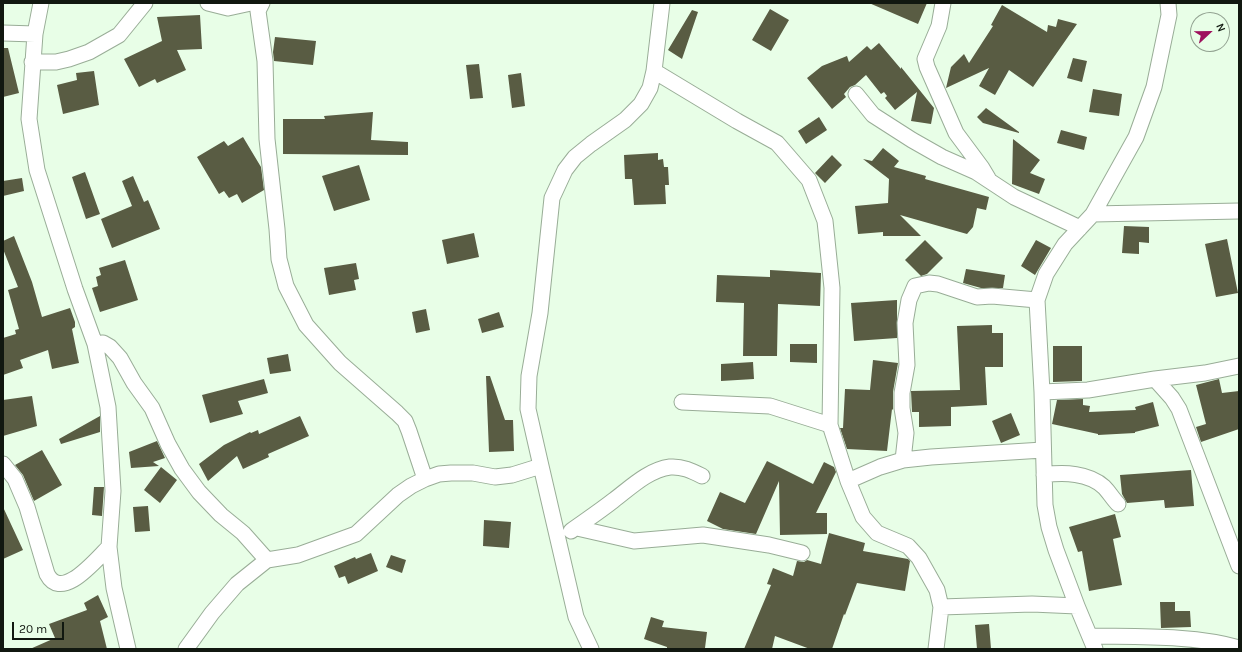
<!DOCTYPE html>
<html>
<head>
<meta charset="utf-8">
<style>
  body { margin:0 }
  #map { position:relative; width:1242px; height:652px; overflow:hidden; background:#e8fee7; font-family:Karla,sans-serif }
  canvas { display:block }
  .frame { position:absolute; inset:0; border:4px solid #111810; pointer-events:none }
  .north { position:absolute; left:1190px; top:12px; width:40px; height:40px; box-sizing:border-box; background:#e8fee7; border:1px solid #92a291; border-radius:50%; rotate:68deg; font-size:11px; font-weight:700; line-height:16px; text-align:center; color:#111810 }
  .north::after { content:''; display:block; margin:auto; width:14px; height:18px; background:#9e105d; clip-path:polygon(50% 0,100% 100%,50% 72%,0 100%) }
  .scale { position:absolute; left:12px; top:622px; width:52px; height:18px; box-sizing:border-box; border:2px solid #111810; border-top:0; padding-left:5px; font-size:12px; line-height:14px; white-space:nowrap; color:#111810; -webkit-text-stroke:3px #e8fee7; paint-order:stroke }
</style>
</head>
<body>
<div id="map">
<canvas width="1242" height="652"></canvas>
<div class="frame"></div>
<div class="north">N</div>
<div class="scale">20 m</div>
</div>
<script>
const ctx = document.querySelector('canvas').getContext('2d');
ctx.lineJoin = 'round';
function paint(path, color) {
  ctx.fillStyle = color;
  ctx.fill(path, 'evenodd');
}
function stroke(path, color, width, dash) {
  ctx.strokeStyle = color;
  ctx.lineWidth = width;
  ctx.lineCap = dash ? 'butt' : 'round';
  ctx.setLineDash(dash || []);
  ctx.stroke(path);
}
const building = new Path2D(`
  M869 3H927L918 24Z
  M1002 5 1047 32 1048 25 1056 27 1058 19 1077 24 1033 87 1009 70 995 95 979 86 989 68 946 88 951 67 964 54 969 63 993 26 991 25Z
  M770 9 789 20 771 51 752 40Z
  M692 10 698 12 682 59 668 50Z
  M200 15 202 49 177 50 186 70 157 83 155 79 139 87 124 59 162 41 157 17Z
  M275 37 316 41 313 65 274 61 273 52Z
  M879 43 901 69V67L934 108 931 124 911 121 917 92 895 110 885 98 887 96 884 92 881 94 866 75 855 85 850 87 844 94 846 97 832 109 807 78 822 66 847 56 849 62 867 46 871 50Z
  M3 48H8L19 93 3 97Z
  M1073 58 1087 61 1082 82 1067 78Z
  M479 64 483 98 470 99 466 65Z
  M94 71 99 105 63 114 57 85 77 80 76 73Z
  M521 73 525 106 512 108 508 75Z
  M1093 89 1122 94 1119 116 1089 112Z
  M986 108 1019 132V133L983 123 977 117Z
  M373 112 371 140 408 142V155L283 154V119H325L324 116Z
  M819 117 827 130 806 144 798 131Z
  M1061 130 1087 137 1084 150 1057 143Z
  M243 137 261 167 264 190 242 203 237 194 229 198 224 191 219 194 197 157 224 141 228 146Z
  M1013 139 1040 160 1030 173 1045 179 1039 194 1012 184Z
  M883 148 899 161 894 167 926 176 925 179 989 197 986 210 977 208 973 227 967 234 900 215 921 236H883V232L858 234 855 206 888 203 889 179 863 159 872 161Z
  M658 153V160L663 159 664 167H668L669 185H665L666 204 634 205 632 179H625L624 155Z
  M832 155 842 165 825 183 815 173Z
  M359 165 370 200 334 211 322 176Z
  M85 172 100 214 86 219 72 177Z
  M133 176 144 202 148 200 160 229 112 248 101 219 132 206 122 181Z
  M22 178 24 191 3 196V181Z
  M1124 226 1149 227V243L1139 242V254L1122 253Z
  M474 233 479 257 447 264 442 240Z
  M14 236 32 282 42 317 70 308 75 322V327L72 329 79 363 52 369 48 350 20 360 23 368 3 375V338L16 334 15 330 19 329 8 290 18 287 3 249V241Z
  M1227 239 1238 293 1216 297 1205 244Z
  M925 240 943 258 927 274 921 276 905 260Z
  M1036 240 1051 248 1035 275 1021 266Z
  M125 260 138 300 100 312 92 288 98 286 96 277 101 275 99 268Z
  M356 263 359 279 354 280 356 290 329 295 324 268Z
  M966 269 1005 275 1003 288H981L963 283Z
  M770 270 821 273 820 306 778 304 777 356H743L744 303 716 302 717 275 770 277Z
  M897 300V338L854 341 851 303Z
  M426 309 430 330 416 333 412 312Z
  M499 312 504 327 482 333 478 319Z
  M992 325V333H1003V367H985L987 405 951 407V426L919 427V412H912L911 391 960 390 957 326Z
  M790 344H817V363L790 362Z
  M1053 346H1082V381L1053 382Z
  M288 354 291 371 270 374 267 358Z
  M873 360 898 363 893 392V410L892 409 887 451 847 449 840 428H843L845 389 870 390Z
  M753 362 754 379 721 381V364Z
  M486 376H490L505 420H513L514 451 489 452Z
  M264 379 268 393 238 401 243 414 210 423 202 395Z
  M1219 379 1222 393 1239 391V429L1201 442 1196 427 1206 424 1196 385Z
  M32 396 37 426 3 436V400Z
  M1083 399V405L1090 406 1089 412 1136 410 1135 407 1153 402 1159 426 1135 432V433L1098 435V434L1052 424 1057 400Z
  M1011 413 1020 435 1001 443 992 421Z
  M100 416V432L61 444 59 439Z
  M300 416 309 436 268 454 269 457 243 469 237 456 208 481 199 464 224 445 250 432 251 433 258 430 259 434Z
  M157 441 165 458 153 462 159 466 131 468 129 452Z
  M42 450 62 485 34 501 23 475 15 465Z
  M767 461 813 484 824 462 834 467 836 472 816 513H827V534L780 535 779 481 756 534 723 529 707 521 720 492 745 503Z
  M161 467 177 480 160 503 144 490Z
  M1191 470 1194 506 1165 508 1164 500 1127 503 1122 494 1120 475Z
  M94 487H104L102 516 92 515Z
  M148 506 150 531 135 532 133 507Z
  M3 507 23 550 3 559Z
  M1115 514 1121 537 1113 539 1122 585 1089 591 1082 551 1078 552 1069 527Z
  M484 520 511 522 509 548 483 546Z
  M829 533 865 543 863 551 908 559 910 561 905 591 857 583 845 615 844 614 832 649H810L775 636 772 649H744L771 585 767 584 773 568 793 576 797 561 804 562 807 560 821 564Z
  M371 553 378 571 348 584 345 576 339 578 334 566 355 557 356 559Z
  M391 555 406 560 402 573 386 567Z
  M98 595 108 617 100 621 107 649H30L55 638 49 624 87 610 84 603Z
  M1160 602H1175V611H1190L1191 627 1161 628Z
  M651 617 664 621 662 627 707 632 705 648 667 649V647L644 639Z
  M989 624 991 649H977L975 625Z`);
const street = new Path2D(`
  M41 3 35 34 29 119 37 170 75 289 95 344 108 407 113 491 109 547 114 588 128 649
  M208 3 228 8 251 3
  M262 3 258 11 265 61 267 139 277 229 279 259 286 286 306 325 340 363 397 413 405 421 409 431 425 479
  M943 3 939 26 925 59 927 67 956 133 982 168 988 178
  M3 33 35 34
  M32 62H56L69 59 89 52 119 35 145 3
  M654 71 737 121 777 143 809 180 825 221 832 288 830 425 848 481 863 517 877 533 908 546 919 558 937 590 941 607 936 649
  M856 94 873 115 912 140 942 157 976 172 1014 197 1080 228
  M1093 214 1239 211
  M95 344 103 343 110 347 120 358 134 383 152 408 168 444 182 469 199 492 221 515 243 533 267 560
  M1155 379 1172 398 1179 409 1239 566
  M1042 392 1088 390 1155 379 1205 373 1239 366
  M682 402 770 406 830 425
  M903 460 906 433 902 408V393L907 365 905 323 909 300 915 286 929 283 938 284 977 297 992 296 1037 300
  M3 464 15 479 27 507 47 574C62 603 97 558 109 547
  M1044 475C1064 472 1089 473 1104 487 1109 492 1113 499 1118 504
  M848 481 880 467 903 460 931 457 1043 450
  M577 528 634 541 703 535 769 545 802 553
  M571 531C585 521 600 511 614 500 630 488 648 470 670 467 682 466 692 471 702 476
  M941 607 1032 604 1077 606
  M1090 636C1137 637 1195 635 1239 648
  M186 649 212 613 237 584 267 560 298 555 356 534 398 495 411 486 425 479 439 474 451 473H473L495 477 512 475 541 466
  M591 649 576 617 541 466 528 409 529 376 540 313 552 198 565 170 575 157 591 144 625 120 641 104 650 88 654 71 662 3
  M1095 649 1077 606 1056 550 1049 527 1045 505 1042 392 1037 300 1046 274 1065 244 1093 214 1136 137 1154 87 1169 15 1168 3`);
paint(building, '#595c43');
stroke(street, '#99ad97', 17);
stroke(street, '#fff', 15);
</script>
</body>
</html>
